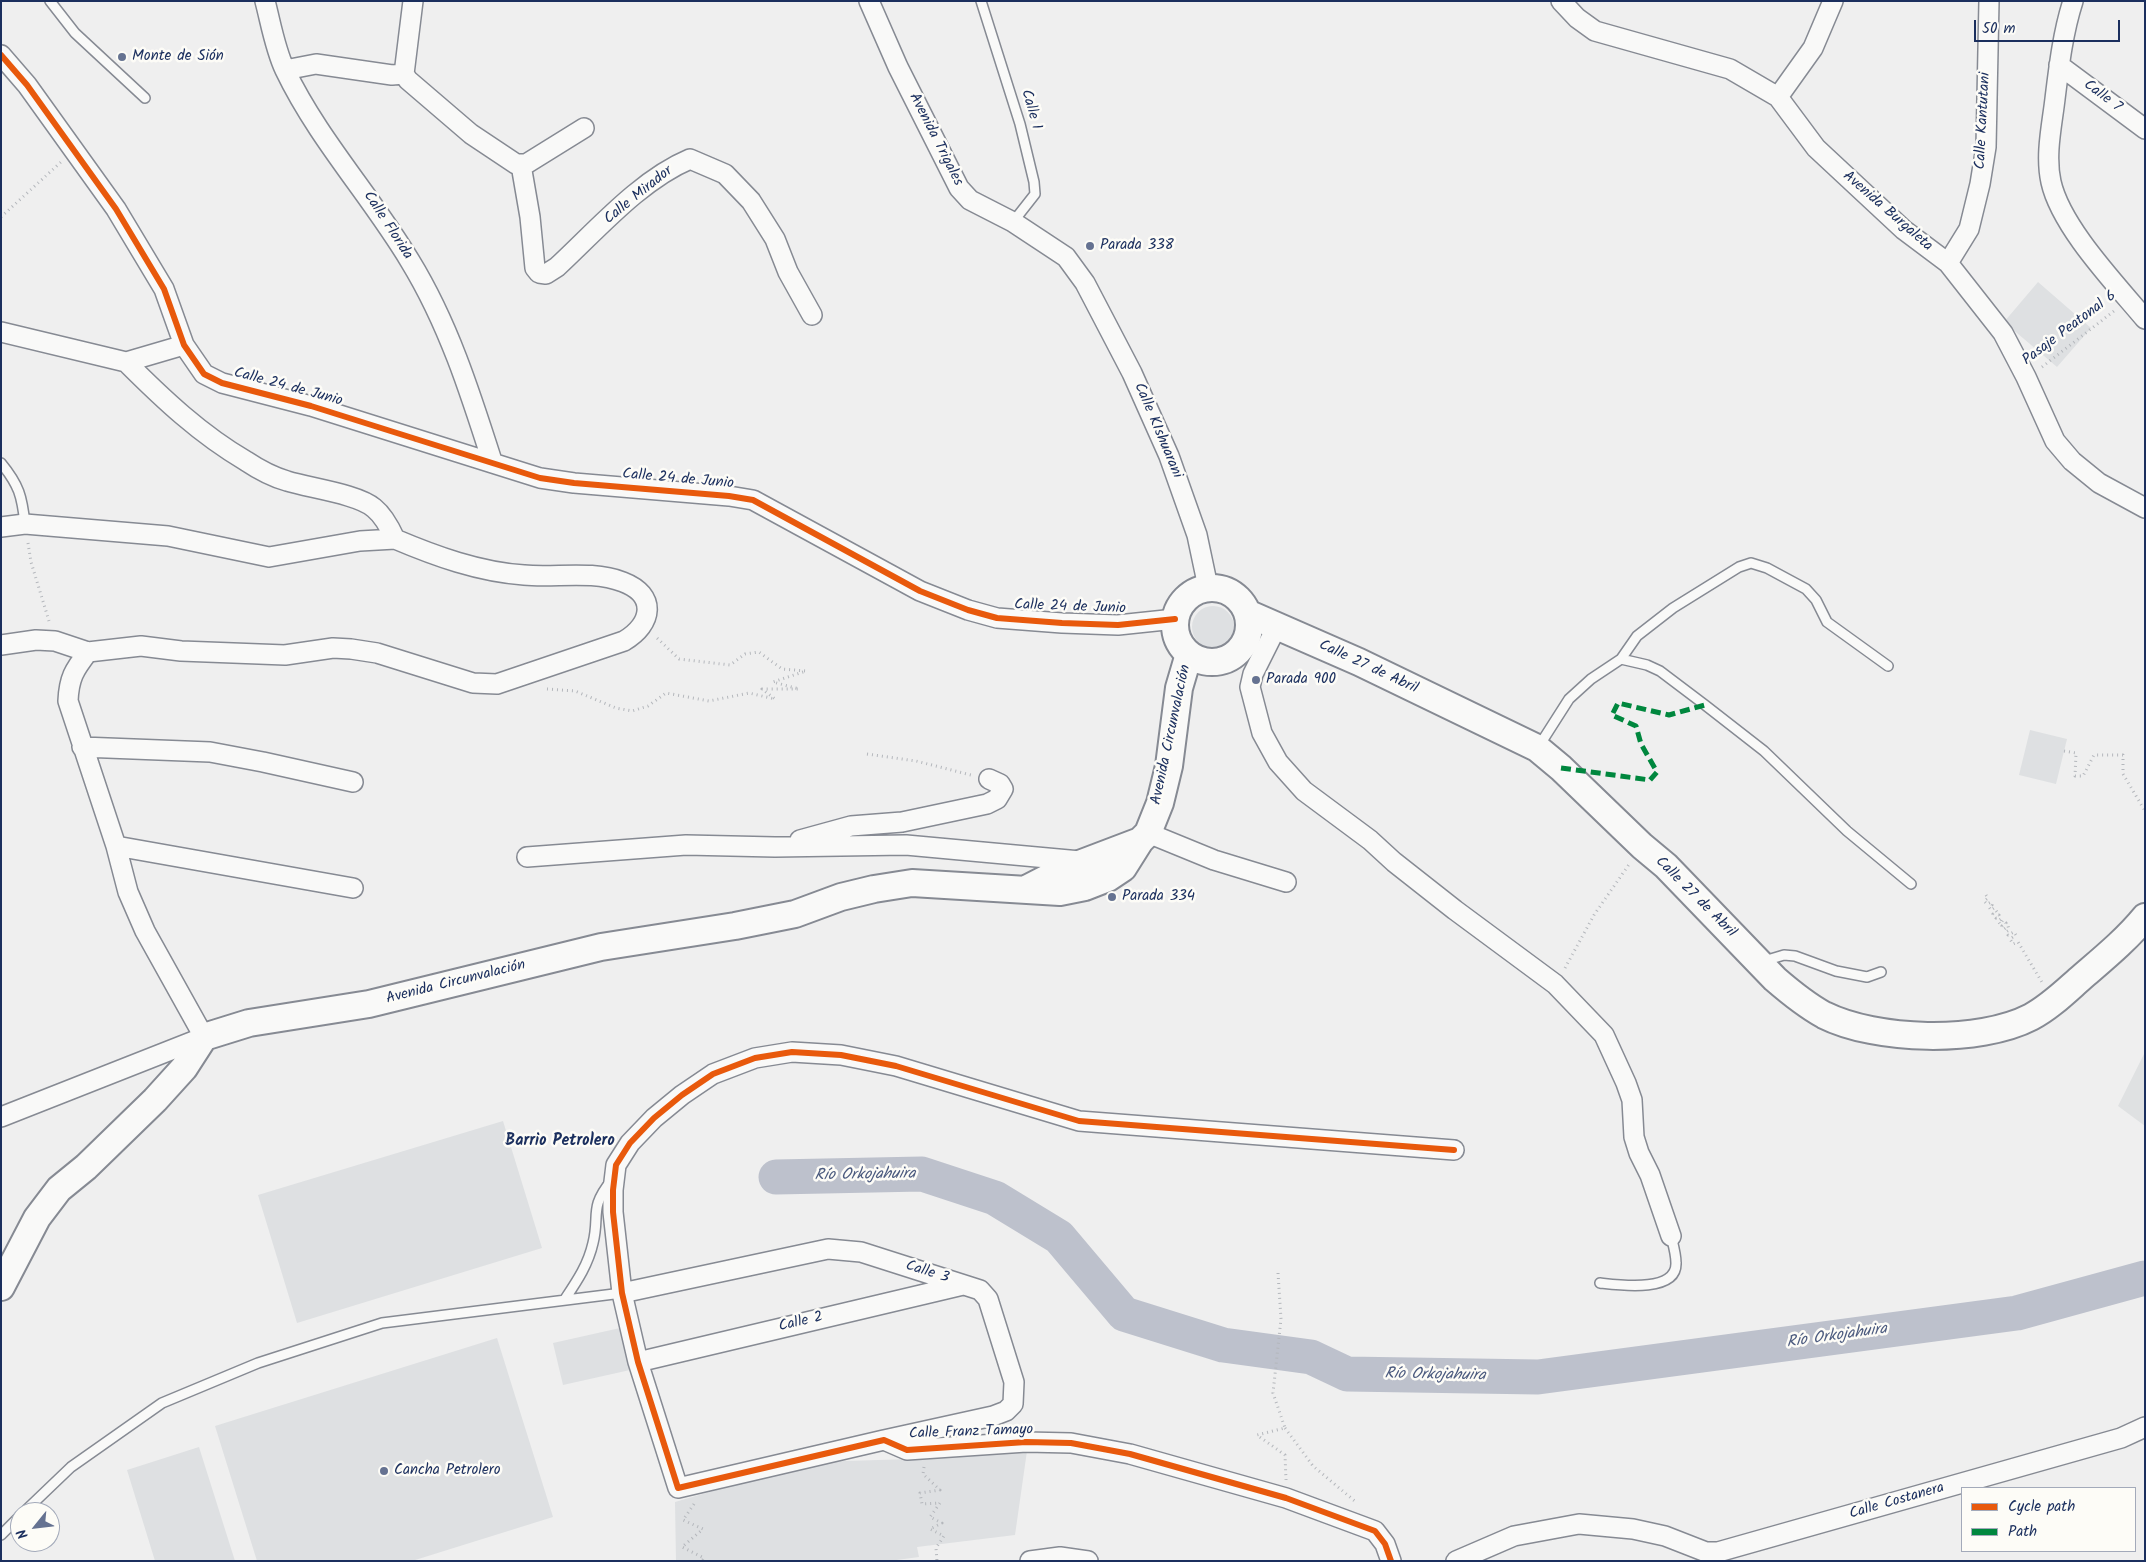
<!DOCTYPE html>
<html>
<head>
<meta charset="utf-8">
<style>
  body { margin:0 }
  #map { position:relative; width:2146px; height:1562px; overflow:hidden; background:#efefef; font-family:Kalam,sans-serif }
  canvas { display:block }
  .frame { position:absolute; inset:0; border:2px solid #1b2f5e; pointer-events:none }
  .legend { position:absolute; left:1961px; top:1487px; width:175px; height:65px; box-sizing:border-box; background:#fdfcf7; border:1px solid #a3aaba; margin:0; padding:6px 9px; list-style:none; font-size:15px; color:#1b2f5e }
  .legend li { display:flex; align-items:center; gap:10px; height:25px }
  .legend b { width:25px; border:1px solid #a3aaba }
  .north { position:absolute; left:10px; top:1502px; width:50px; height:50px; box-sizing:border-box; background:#fdfcf7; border:1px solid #a3aaba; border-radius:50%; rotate:241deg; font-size:14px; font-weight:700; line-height:20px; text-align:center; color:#1b2f5e }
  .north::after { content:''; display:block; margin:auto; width:18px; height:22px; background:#657291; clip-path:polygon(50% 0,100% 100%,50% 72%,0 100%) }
  .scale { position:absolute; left:1974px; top:20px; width:146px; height:22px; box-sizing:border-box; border:2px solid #1b2f5e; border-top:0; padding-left:6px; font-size:15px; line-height:18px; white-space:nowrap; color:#1b2f5e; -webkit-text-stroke:4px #fdfcf7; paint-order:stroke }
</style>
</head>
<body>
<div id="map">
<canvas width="2146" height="1562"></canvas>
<div class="frame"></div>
<ul class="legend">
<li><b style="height:6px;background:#e8590c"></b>Cycle path</li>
<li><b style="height:6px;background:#00873e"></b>Path</li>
</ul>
<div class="north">N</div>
<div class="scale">50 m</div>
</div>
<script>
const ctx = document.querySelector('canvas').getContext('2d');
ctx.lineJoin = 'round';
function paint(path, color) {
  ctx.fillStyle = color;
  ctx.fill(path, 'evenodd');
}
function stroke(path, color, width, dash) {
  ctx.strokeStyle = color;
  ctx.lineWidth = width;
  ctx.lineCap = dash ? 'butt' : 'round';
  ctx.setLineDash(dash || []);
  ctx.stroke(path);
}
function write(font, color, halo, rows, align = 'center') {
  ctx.font = font + ' Kalam,sans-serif';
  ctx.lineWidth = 5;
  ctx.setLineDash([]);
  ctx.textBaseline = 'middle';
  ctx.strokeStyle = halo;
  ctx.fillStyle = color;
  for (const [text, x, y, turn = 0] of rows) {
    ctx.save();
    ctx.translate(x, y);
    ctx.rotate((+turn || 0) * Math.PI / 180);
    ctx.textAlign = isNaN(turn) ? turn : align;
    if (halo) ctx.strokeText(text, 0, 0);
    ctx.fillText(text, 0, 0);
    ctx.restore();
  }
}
const built = new Path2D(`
  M2145 1052V1126L2118 1106Z`);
const green = new Path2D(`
  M2038 282 2091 328 2057 367 2004 322Z
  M1192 627a21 21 0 1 1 42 0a21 21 0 1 1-42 0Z
  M2030 730 2067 739 2056 784 2019 775Z
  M503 1121 542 1248 297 1323 258 1195Z
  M620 1328 630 1370 563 1385 553 1343Z
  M497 1338 553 1517 412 1561H257L215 1426Z
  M199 1447 235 1561H155L127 1470Z
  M1027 1451 1015 1535 917 1547 919 1557 889 1561H676L675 1502 813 1462 911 1459Z`);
const river = new Path2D(`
  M776 1177 922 1174 995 1198 1059 1237 1124 1314 1223 1345 1311 1357 1347 1374 1538 1377 2017 1313 2145 1278`);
const path = new Path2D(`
  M1 217 61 162
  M2042 367 2114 311
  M28 543 31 562 49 621
  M547 689 575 691 616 708 632 711 648 706 666 693 709 701 749 693 775 699 762 689H799L773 682 806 671 782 669 759 652 745 654 730 665 679 659 656 637
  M2064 751 2076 753 2075 776H2083L2094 755H2123V774L2145 811
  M867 754 916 761 971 775
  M1986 895 1988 898 1984 901 1987 904 1991 902 1992 905 1989 907 1991 910 1994 908 1997 912 1993 914 1996 918 1999 915 2001 919 1998 921 2000 924 2003 920 2006 923 2002 926 2004 929 2008 926 2009 930 2006 932 2008 935 2014 932 2016 935 2010 939 2013 944 2018 942 2043 984
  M1565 968 1594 915 1630 863
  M1278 1273 1281 1319 1273 1393 1285 1428 1257 1435 1285 1455 1286 1480
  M1285 1428 1313 1466 1357 1503
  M924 1467 923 1474 940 1490 920 1493 922 1504 940 1503 930 1517 942 1523 930 1529 944 1536 936 1548 937 1561
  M694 1504 683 1520 703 1529 682 1547 704 1558 702 1561`);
const lane = new Path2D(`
  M50 1 75 33 145 98
  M981 1 1020 124 1034 182 1035 194 1013 222
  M1 463C19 485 22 496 25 524
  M1621 659 1647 665 1660 671 1705 705 1764 751 1847 831 1911 884
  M1539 746 1569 699 1591 679 1621 659 1637 636 1673 608 1739 567 1751 563 1767 568 1806 589 1816 600 1827 622 1888 666
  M1764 961 1784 955 1795 956 1836 971 1867 977 1881 972
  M1600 1283C1619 1285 1677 1293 1676 1263 1676 1254 1673 1244 1671 1236
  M565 1299C577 1281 588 1265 593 1243 600 1215 589 1208 611 1181
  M24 1512 71 1467 162 1403 258 1363 382 1323 622 1293
  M1 1535 20 1516`);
const street = new Path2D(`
  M265 1C271 24 275 49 285 70 318 139 371 196 410 261 448 323 470 392 492 461
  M413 1 404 74 408 80 471 134 516 164H526L584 128
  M869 1 898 67 959 188 970 200 1013 222 1066 257 1085 283 1132 373 1169 456 1197 535 1208 587
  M1561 1 1577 18 1595 31 1730 69 1778 97 1816 148 1904 230 1948 263 2003 333 2026 377 2055 441 2072 461 2099 483 2145 508
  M2073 1C2063 32 2059 66 2055 99 2052 125 2045 155 2051 182 2061 227 2115 283 2145 319
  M1 55 27 85 116 209 164 289 184 345 204 374 222 383 311 406 540 478 574 483 729 496 753 500 920 591 968 610 997 618 1062 623 1118 625 1175 619
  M2059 65 2145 129
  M285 70 316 64 392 75 404 74
  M1778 97 1813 48 1833 1
  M521 165 530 217 535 268 539 273 546 274 557 267C597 230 640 180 690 159L725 174 751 201 775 239 788 272 812 315
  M1948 263 1969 229 1980 184 1986 147 1989 1
  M1 332 126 362 184 345
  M1 527 25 524 168 536 269 557 360 541 395 539
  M1277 626 1253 674 1250 687 1262 733 1278 762 1304 791 1370 840 1394 862 1455 910 1555 984 1604 1035 1626 1083 1632 1100 1634 1137 1639 1153 1650 1175 1671 1236
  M1 645 36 640 55 641 88 652 141 646 181 651 285 655 333 648 351 649 377 653 473 683 497 684 624 641C653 624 657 595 623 582 592 570 556 578 524 575 479 572 435 556 395 539 390 528 384 516 374 508 358 494 309 488 287 481 273 477 258 469 246 461 200 434 163 399 126 362
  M82 747 210 752 263 762 353 782
  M1148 833 1214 860 1286 882
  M800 840 851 826 902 822 987 804 997 799 1003 789 1000 784 989 779
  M116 846 353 888
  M527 857 686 845 775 847 906 845 1080 861
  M1 1117 204 1037 145 931 128 892 116 846 68 701C69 678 74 670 88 652
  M622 1293 828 1249 861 1252 980 1290 988 1299 1014 1382 1013 1404 1006 1411 993 1416 884 1440
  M638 1362 963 1285
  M1030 1561 1060 1557 1088 1561
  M1391 1561 1385 1544 1375 1531 1286 1498 1130 1454 1071 1443 1026 1442 907 1450 884 1440 678 1488 638 1362 622 1293 613 1212V1190L616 1165 630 1143 654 1118 682 1095 713 1074 755 1058 792 1052 841 1055 896 1066 1079 1121 1454 1150
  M1456 1561 1514 1536 1579 1524 1633 1529 1665 1536 1706 1552H1718L2121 1438 2145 1427`);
const secondary = new Path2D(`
  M1175 625a37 37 0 1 1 74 0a37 37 0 1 1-74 0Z
  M1247 613 1359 662 1537 748 1561 768 1642 846 1666 866 1775 979C1790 992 1806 1005 1824 1015 1876 1041 1979 1044 2031 1017 2050 1007 2066 991 2082 977 2104 958 2126 940 2145 917
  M1026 889 1061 871 1140 841
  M1 1287 37 1218 59 1189 86 1167 155 1100 184 1068 204 1037 249 1023 369 1004 601 947 735 926 795 914 841 897 874 889 912 883 1060 892 1085 887 1108 878 1123 868 1140 841 1148 833 1160 803 1169 766 1179 688 1189 654`);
const quiet = new Path2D(`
  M1561 768 1650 780 1657 772 1641 744 1636 726 1612 715 1618 703 1669 715 1705 705`);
const cycleway = new Path2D(`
  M1 55 27 85 116 209 164 289 184 345 204 374 222 383 311 406 540 478 574 483 729 496 753 500 920 591 968 610 997 618 1062 623 1118 625 1175 619
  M1391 1561 1385 1544 1375 1531 1286 1498 1130 1454 1071 1443 1026 1442 907 1450 884 1440 678 1488 638 1362 622 1293 613 1212V1190L616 1165 630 1143 654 1118 682 1095 713 1074 755 1058 792 1052 841 1055 896 1066 1079 1121 1454 1150`);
const markers = [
  [122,57,5,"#657291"],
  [1090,246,5,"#657291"],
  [1256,680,5,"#657291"],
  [1112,897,5,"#657291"],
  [384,1471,5,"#657291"]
];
const poiNames = [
  ["Monte de Sión",132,57],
  ["Parada 338",1100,246],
  ["Parada 900",1266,680],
  ["Parada 334",1122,897],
  ["Cancha Petrolero",394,1471]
];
const streetNames = [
  ["Calle 7",2102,97,37],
  ["Calle 1",1030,110,74],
  ["Calle Kantutani",1984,121,-87],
  ["Avenida Trigales",935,140,63],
  ["Calle Mirador",639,196,-39],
  ["Avenida Burgaleta",1887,212,41],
  ["Calle Florida",387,226,57],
  ["Pasaje Peatonal 6",2070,329,-37],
  ["Calle 24 de Junio",288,388,15],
  ["Calle KIshuarani",1157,431,67],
  ["Calle 24 de Junio",678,480,5],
  ["Calle 24 de Junio",1070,608,2],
  ["Calle 27 de Abril",1368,668,25],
  ["Avenida Circunvalación",1172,735,-78],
  ["Calle 27 de Abril",1695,898,45],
  ["Avenida Circunvalación",456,983,-14],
  ["Calle 3",927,1273,17],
  ["Calle 2",801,1323,-13],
  ["Calle Franz Tamayo",971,1433,-2],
  ["Calle Costanera",1897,1502,-16]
];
const neighbourhoodNames = [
  ["Barrio Petrolero",560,1142]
];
const waterNames = [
  ["Río Orkojahuira",865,1176,-1],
  ["Río Orkojahuira",1837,1337,-8],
  ["Río Orkojahuira",1435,1376,1]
];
paint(built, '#dfe1e2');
paint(green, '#dee0e2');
stroke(river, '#bdc1cc', 35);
stroke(lane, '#868a93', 12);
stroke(street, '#868a93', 22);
stroke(secondary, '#868a93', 30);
stroke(path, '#b4b7bc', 3, [1, 4]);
stroke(lane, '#f9f9f8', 9);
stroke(street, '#f9f9f8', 19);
stroke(secondary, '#f9f9f8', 26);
stroke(quiet, '#00873e', 5, [10, 5]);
stroke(cycleway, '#e8590c', 6);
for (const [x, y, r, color] of markers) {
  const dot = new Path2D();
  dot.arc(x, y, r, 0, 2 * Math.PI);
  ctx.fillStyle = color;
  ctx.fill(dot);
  stroke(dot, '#fdfcf7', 2);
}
write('15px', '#1b2f5e', '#fdfcf7', poiNames, 'left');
write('15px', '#1b2f5e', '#fdfcf7', streetNames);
write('bold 16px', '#1b2f5e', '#fdfcf7', neighbourhoodNames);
write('italic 16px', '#4c5b7f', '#fdfcf7', waterNames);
</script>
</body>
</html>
